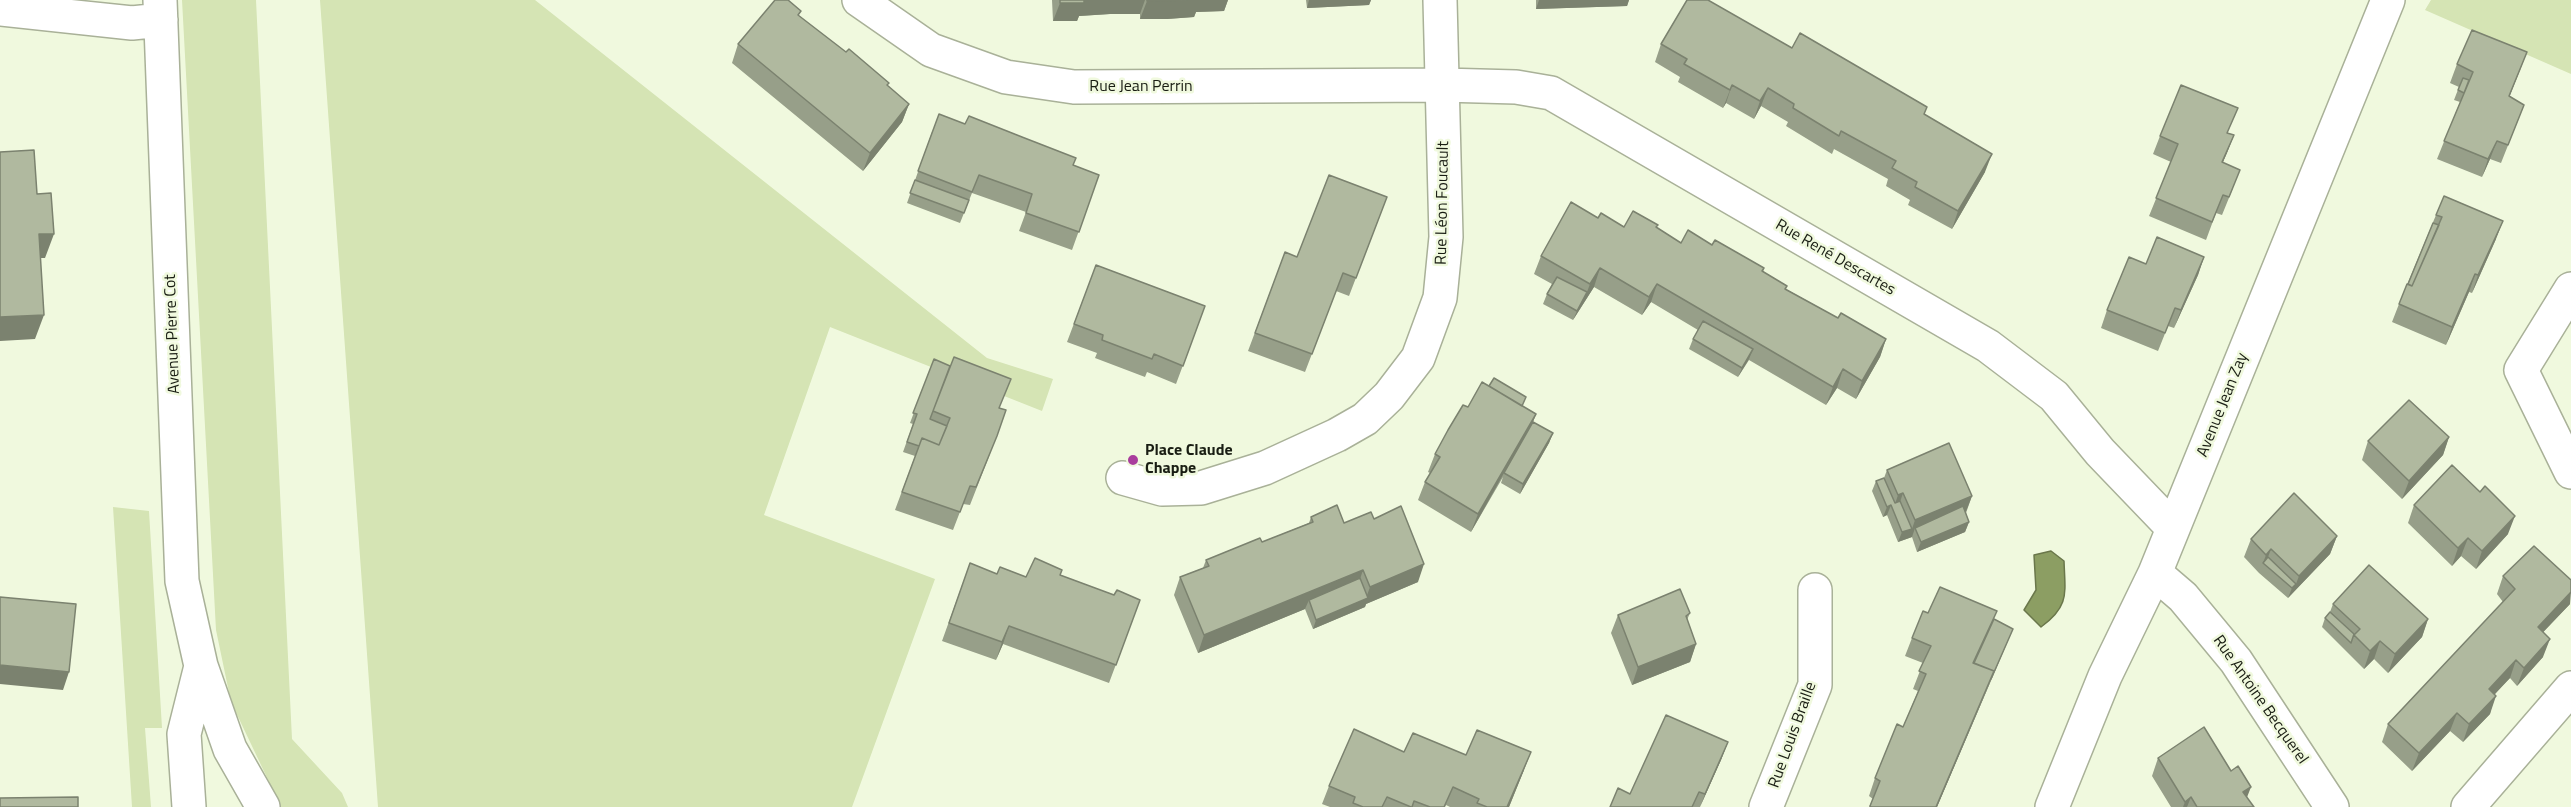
<!DOCTYPE html>
<html>
<head>
<meta charset="utf-8">
<style>
  body { margin:0 }
  canvas { display:block; background:#f0f9de }
</style>
</head>
<body>
<canvas width="2571" height="807"></canvas>
<script>
const ctx = document.querySelector('canvas').getContext('2d');
ctx.lineJoin = 'round';
function paint(path, color) {
  ctx.fillStyle = color;
  ctx.fill(path, 'evenodd');
}
function stroke(path, color, width, dash) {
  ctx.strokeStyle = color;
  ctx.lineWidth = width;
  ctx.lineCap = dash ? 'butt' : 'round';
  ctx.setLineDash(dash || []);
  ctx.stroke(path);
}
function write(font, color, halo, rows, align = 'center') {
  ctx.font = font + ' "Titillium Web",sans-serif';
  ctx.lineWidth = 5;
  ctx.setLineDash([]);
  ctx.textBaseline = 'middle';
  ctx.strokeStyle = halo;
  ctx.fillStyle = color;
  for (const [text, x, y, turn = 0] of rows) {
    ctx.save();
    ctx.translate(x, y);
    ctx.rotate((+turn || 0) * Math.PI / 180);
    ctx.textAlign = isNaN(turn) ? turn : align;
    if (halo) ctx.strokeText(text, 0, 0);
    ctx.fillText(text, 0, 0);
    ctx.restore();
  }
}
const green = new Path2D(`
  M182 0H256L292 739 342 793 348 807H281L231 702 216 630Z
  M320 0H535L987 358 1053 379 1042 411 830 327 764 515 935 579 852 807H378Z
  M2431 0H2571V74L2425 10Z
  M113 507 149 511 162 728H145L151 807H132Z`);
const water = new Path2D(`
  M2051 551 2064 561C2065 593 2070 606 2041 627L2024 610 2036 590 2034 555Z`);
const minor = new Path2D(`
  M160 0 182 581 201 666 230 749 263 807
  M859 0 931 50 1006 77 1074 87 1443 85 1516 87 1551 93 1988 346 2054 396 2100 452 2172 527
  M0 9 132 23 161 20
  M2571 289 2521 370 2571 472
  M1123 478 1162 489 1201 488 1265 468 1337 435 1365 419 1389 396 1418 358 1440 298 1446 237 1440 0
  M2155 573 2183 597 2236 661 2332 807
  M189 807 184 734 201 666
  M1766 807 1815 685V590
  M2052 807 2105 676 2155 573 2388 0
  M2468 807 2571 688`);
const wall = new Path2D(`
  M1052 0H1228L1224 11 1196 12 1194 17 1167 19H1140V14H1110L1079 16 1077 21H1053Z
  M1306 0H1371L1369 5 1307 8Z
  M1536 0H1629L1627 6 1536 9Z
  M799 16 909 104 902 122 863 171 732 63 738 44Z
  M1661 44 1792 48 1927 107 1924 114 1985 172 1952 229 1908 205 1910 200 1886 186 1888 179 1834 149 1832 154 1786 126 1788 122 1761 106 1754 119 1726 103 1723 108 1678 82 1680 77 1655 62Z
  M2527 52 2509 97 2524 105 2501 163 2490 159 2482 177 2437 159 2460 102 2454 100 2459 87 2450 83 2457 64Z
  M965 124 1099 175 1072 250 1019 231 1026 212 972 193 960 223 907 203 932 132Z
  M2228 133 2234 135 2223 162 2233 188 2222 215 2216 213 2206 240 2149 216 2171 162 2153 154 2160 136Z
  M1387 197 1349 296 1336 291 1305 372 1248 351 1285 252 1297 257Z
  M2436 215 2496 239 2472 293 2469 292 2446 345 2392 322 2399 304Z
  M1598 218 1624 227 1656 228 1681 243 1712 245 1764 268 1763 272 1786 289 1838 318 1886 339 1880 357 1856 399 1837 388 1826 405 1749 360 1738 377 1689 349 1693 339 1698 330 1651 302 1642 315 1594 287 1573 320 1543 304 1547 294 1552 284 1534 274 1541 256Z
  M2204 257 2198 275 2174 328 2168 326 2158 351 2101 328 2107 310 2146 264Z
  M1096 265 1205 306 1176 384 1147 372 1145 377 1095 358 1097 353 1067 342Z
  M934 359 1000 409 990 454 970 505 963 504 953 530 895 510 915 456 903 452 913 424 910 423Z
  M1523 406 1536 414 1533 422 1553 433 1549 443 1520 494 1501 483 1503 477 1471 532 1418 500 1425 482 1430 473 1428 472 1435 454 1468 407Z
  M2449 437 2443 455 2402 499 2362 460 2368 441Z
  M1887 470 1972 496 1966 513 1969 522 1965 532 1917 552 1912 537 1898 542 1887 515 1883 517 1872 491 1876 481 1884 478Z
  M2414 505 2508 534 2476 569 2461 556 2452 566 2408 523Z
  M1311 517 1344 523 1374 519 1418 582 1366 604 1365 607 1313 629 1305 609 1198 653 1174 595 1180 577 1203 568 1206 560 1262 542 1309 523Z
  M2337 536 2330 554 2288 598 2259 573 2244 557 2251 539Z
  M970 563 997 574 1026 577 1060 575 1114 595 1140 600 1109 683 1003 644 996 660 942 641Z
  M2503 576 2570 604 2543 632V657L2517 686 2510 678 2494 694 2490 714 2463 742 2450 731 2412 771 2382 742 2388 724 2503 602 2497 594Z
  M2333 604 2428 619 2422 637 2388 673 2374 659 2364 669 2322 627 2325 618 2330 612Z
  M1690 613 1687 620 1696 644 1690 662 1632 685 1611 633 1618 615Z
  M1928 613 1994 619 2013 629 1937 807H1869L1873 799 1869 796 1875 778 1903 727 1918 691 1913 689 1923 663 1905 656 1912 638Z
  M1728 742 1721 760 1700 807H1610L1630 794Z
  M1404 752 1466 755 1524 770 1509 807H1450L1446 805 1445 807H1330L1322 804 1329 786Z
  M2158 758 2247 798 2254 807H2171L2152 776Z`);
const shadedWall = new Path2D(`
  M1083 0H1145L1140 14H1110L1079 16 1077 21H1053L1060 3Z
  M1187 0H1228L1224 11 1196 12 1194 17 1167 19H1140L1147 1Z
  M1309 0H1371L1369 5 1307 8Z
  M1539 0H1629L1627 6 1536 9Z
  M2527 52 2520 70 2502 115 2509 96Z
  M1732 85 1726 103 1723 108 1730 90Z
  M1768 88 1761 106 1754 119 1760 101Z
  M909 104 902 122 863 171 870 153Z
  M2234 135 2227 153 2215 180 2222 162Z
  M2497 141 2490 159 2482 177 2488 159Z
  M1992 154 1985 172 1952 229 1958 211Z
  M2503 221 2496 239 2472 293 2478 275Z
  M39 234H54L45 258H30Z
  M2204 257 2198 275 2174 328 2181 310Z
  M1600 268 1594 287 1573 320 1577 311 1587 292 1590 284Z
  M2475 274 2469 292 2446 345 2452 327Z
  M1657 284 1651 302 1642 315 1649 297Z
  M44 315 35 339 0 341V317Z
  M1886 339 1880 357 1856 399 1862 381Z
  M1753 349 1749 359 1738 377 1742 368Z
  M1843 369 1837 388 1826 405 1833 387Z
  M1536 414 1529 432 1504 473 1471 532 1478 514Z
  M1553 433 1549 443 1520 494 1523 484Z
  M2449 437 2443 455 2402 499 2409 481Z
  M1903 493 1897 511 1893 510 1898 495Z
  M1972 496 1965 514 1915 528 1912 537 1898 542 1902 532 1912 529 1915 520Z
  M1891 505 1887 515 1883 517 1887 507Z
  M2515 516 2508 534 2476 569 2482 551Z
  M1969 522 1965 532 1917 552 1921 542Z
  M2337 536 2330 554 2288 598 2292 588 2296 584 2299 576Z
  M2468 538 2461 556 2452 566 2458 548Z
  M2271 549 2265 565 2263 563 2266 555Z
  M1424 564 1418 582 1366 604 1365 607 1313 629 1316 620 1366 598 1370 587Z
  M1363 570 1357 588 1309 600 1305 609 1198 653 1204 635Z
  M2571 592 2570 604 2531 645 2538 627Z
  M2428 619 2422 637 2388 673 2395 654Z
  M1009 626 1003 644 996 660 1002 642Z
  M2013 629 1937 807H1936Z
  M2550 639 2543 657 2517 686 2524 668Z
  M2380 641 2374 659 2364 669 2370 651Z
  M1696 644 1690 662 1632 685 1638 667Z
  M2516 660 2510 678 2483 707 2489 689Z
  M0 665 69 672 63 690 0 684Z
  M2496 696 2490 714 2463 742 2469 724Z
  M2457 713 2450 731 2412 771 2419 753Z
  M1728 742 1721 760 1700 807 1705 794Z
  M1531 752 1524 770 1509 807H1507Z
  M2251 787 2244 805 2243 792Z
  M2191 797 2187 807H2183L2185 802Z`);
const building = new Path2D(`
  M775 0H788L801 11 798 15 846 52 849 49 889 83 887 85 909 104 870 153 738 44Z
  M1060 0H1084V3H1060Z
  M1147 0H1187L1147 1Z
  M1687 0H1708L1792 48 1800 33 1927 107 1924 114 1992 154 1958 211 1915 187 1917 182 1892 168 1896 161 1841 131 1839 136 1793 108 1794 104 1768 88 1760 101 1732 85 1730 90 1684 64 1687 59 1661 44Z
  M2472 30 2527 52 2509 96 2524 105 2508 145 2497 141 2488 159 2444 141 2473 72 2457 64Z
  M2463 78 2469 80 2464 93 2458 90Z
  M2181 85 2238 108 2227 133 2234 135 2222 162 2240 170 2229 197 2223 195 2212 222 2156 198 2178 144 2160 136Z
  M939 114 965 124 969 116 1022 137 1076 158 1073 165 1099 175 1079 232 1026 213 1032 194 979 175 972 192 918 171Z
  M34 150 37 194 51 193 54 234H39L44 315 0 317V152Z
  M1329 175 1387 197 1356 278 1343 273 1312 354 1255 333 1285 252 1297 257Z
  M915 180 969 200 964 213 910 193Z
  M2444 196 2503 221 2478 275 2475 274 2452 327 2399 304 2407 284 2412 286 2442 217 2436 215Z
  M1571 202 1598 218 1601 213 1624 227 1633 211 1658 225 1656 227 1681 243 1688 230 1712 245 1715 240 1764 268 1762 271 1787 286 1785 289 1838 318 1841 313 1886 339 1862 381 1843 369 1833 387 1657 284 1649 297 1600 268 1590 284 1541 256Z
  M2433 223 2439 225 2412 286 2408 284Z
  M2157 237 2204 257 2181 310 2175 308 2165 333 2107 310 2129 257 2146 264Z
  M1096 265 1205 306 1183 366 1154 354 1152 359 1102 340 1103 335 1074 324Z
  M1557 277 1587 292 1577 311 1547 294Z
  M1703 321 1753 349 1742 368 1693 339Z
  M954 357 1011 379 999 408 1006 410 997 436 976 487 970 486 960 512 902 492 922 438 939 445 950 418 933 411Z
  M934 359 950 366 930 419 947 426 939 445 922 438 919 446 907 442 917 414 913 413Z
  M1494 378 1526 397 1522 406 1489 386Z
  M1482 382 1536 414 1478 514 1425 482 1440 457 1435 454 1448 430 1463 405 1468 407Z
  M2409 400 2449 437 2409 481 2368 441Z
  M1533 422 1553 433 1523 484 1504 473Z
  M1949 443 1972 496 1915 520 1903 493 1898 495 1887 470Z
  M2452 465 2480 492 2485 486 2515 516 2482 551 2468 538 2458 548 2414 505Z
  M1884 478 1895 503 1900 501 1912 529 1902 532 1891 505 1887 507 1876 481Z
  M2294 493 2337 536 2299 576 2271 549 2266 555 2251 539Z
  M1337 505 1344 523 1371 512 1374 519 1401 506 1424 564 1370 587 1363 570 1204 635 1180 577 1209 566 1206 560 1260 538 1262 542 1313 522 1311 517Z
  M1963 506 1969 522 1921 542 1915 528Z
  M2534 546 2571 580V592L2538 627 2550 639 2524 668 2516 660 2503 674 2489 689 2496 696 2469 724 2457 713 2419 753 2388 724 2515 589 2503 576Z
  M2268 557 2296 584 2292 588 2263 563Z
  M1035 558 1062 570 1060 575 1114 595 1117 590 1140 600 1116 665 1009 626 1002 642 949 623 970 563 997 574 1000 567 1026 577Z
  M2369 565 2428 619 2395 654 2380 641 2370 651 2354 635 2360 629 2333 604Z
  M1360 578 1368 598 1316 620 1309 600Z
  M1940 587 1997 611 1973 663 1994 671 1936 807H1871L1870 806 1880 781 1875 778 1897 724 1903 727 1926 674 1919 671 1931 646 1912 638 1923 611 1928 613Z
  M1680 589 1690 613 1686 616 1696 644 1638 667 1618 615Z
  M0 597 76 604 69 672 0 665Z
  M2330 612 2354 634 2351 643 2325 618Z
  M1994 619 2013 629 1991 679 1994 671 1974 663Z
  M1666 715 1728 742 1705 794 1699 792 1692 807H1610L1618 788 1630 794Z
  M2204 727 2231 771 2238 766 2251 787 2243 792 2254 807H2197L2191 797 2185 802 2158 758Z
  M1354 729 1404 752 1413 733 1466 755 1477 730 1531 752 1507 807H1487L1477 803 1479 799 1453 787 1444 807H1430L1414 801 1412 807H1411L1387 797 1382 807H1363L1353 803 1355 797 1329 786Z
  M78 797V807H0V798Z`);
const markers = [
  [1133,460,6,"#a93d9d"]
];
const streetNames = [
  ["Rue Jean Perrin",1141,87],
  ["Rue Léon Foucault",1443,203,-89],
  ["Rue René Descartes",1835,258,30],
  ["Avenue Pierre Cot",173,334,-92],
  ["Avenue Jean Zay",2223,405,-68],
  ["Rue Antoine Becquerel",2260,700,55],
  ["Rue Louis Braille",1793,735,-70]
];
const poiNames = [
  ["Place Claude",1145,451],
  ["Chappe",1145,469]
];
paint(green, '#d5e4b4');
paint(water, '#8c9e63');
stroke(water, '#6a774b', 1.5);
stroke(minor, '#a9b198', 36);
stroke(minor, '#fff', 33);
paint(wall, '#979f89');
paint(shadedWall, '#7b826f');
paint(building, '#b0b99f');
stroke(building, '#7b826f', 1.5);
for (const [x, y, r, color] of markers) {
  const dot = new Path2D();
  dot.arc(x, y, r, 0, 2 * Math.PI);
  ctx.fillStyle = color;
  ctx.fill(dot);
  stroke(dot, '#f0f9de', 2);
}
write('16px', '#191d13', '#f0f9de', streetNames);
write('bold 16px', '#191d13', '#f0f9de', poiNames, 'left');
</script>
</body>
</html>
